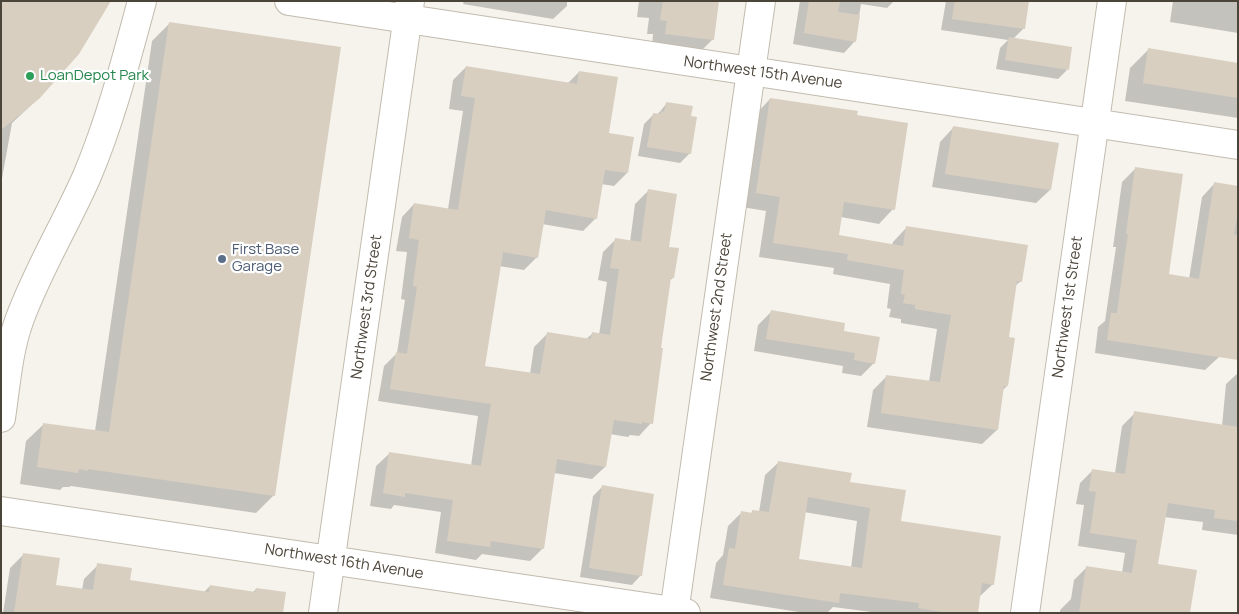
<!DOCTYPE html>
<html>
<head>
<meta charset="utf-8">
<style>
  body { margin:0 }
  #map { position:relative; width:1239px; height:614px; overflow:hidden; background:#f6f3ec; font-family:Manrope,sans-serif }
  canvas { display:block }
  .frame { position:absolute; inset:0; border:2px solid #4b4439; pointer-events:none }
</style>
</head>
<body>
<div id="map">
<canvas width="1239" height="614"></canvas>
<div class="frame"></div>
</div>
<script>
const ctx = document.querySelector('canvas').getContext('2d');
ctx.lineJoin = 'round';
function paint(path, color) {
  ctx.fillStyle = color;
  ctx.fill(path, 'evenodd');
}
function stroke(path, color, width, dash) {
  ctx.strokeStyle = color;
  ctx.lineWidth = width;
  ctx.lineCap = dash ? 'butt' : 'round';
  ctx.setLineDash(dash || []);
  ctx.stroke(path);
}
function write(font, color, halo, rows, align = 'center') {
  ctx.font = font + ' Manrope,sans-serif';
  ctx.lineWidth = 4.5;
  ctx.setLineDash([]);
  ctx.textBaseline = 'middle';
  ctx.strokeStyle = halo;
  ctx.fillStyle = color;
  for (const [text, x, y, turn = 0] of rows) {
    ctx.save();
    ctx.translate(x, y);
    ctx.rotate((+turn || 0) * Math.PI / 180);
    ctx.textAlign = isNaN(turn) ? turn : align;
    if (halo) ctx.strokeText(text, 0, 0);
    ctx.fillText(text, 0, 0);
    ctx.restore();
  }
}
const shadow = new Path2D(`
  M1 1 39 98 12 123 1 184Z
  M464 1H567V6L553 19 463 4Z
  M639 1H717L713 39 699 53 652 47 653 34H647L649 18 637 17Z
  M800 1H894L887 8 861 4 855 41 844 53 793 44Z
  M946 1H1027L1023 29 1013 39 1067 70 1058 79 996 69 1000 48 1008 40 941 30Z
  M1173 1H1238V33L1170 22Z
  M169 24 274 495 256 513 71 486 69 487H63L60 490 20 484 26 441 44 424 95 431 152 41Z
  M1148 50 1238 64V118L1125 101 1130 68Z
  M466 67 568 83 579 72 627 173 614 186 601 184 596 218 583 231 542 224 537 257 524 270 499 266 484 367 530 374 534 347 547 334 586 339 592 334 599 335 607 282 598 280 603 252 616 239 630 242 635 204 648 191 668 248 673 278 669 281 651 423 639 436 630 435 628 437 610 434 605 467 592 479 554 473 543 548 530 561 482 554 476 560 435 553 441 512 394 505 391 509 370 506 376 466 389 454 471 466 478 416 378 401 384 366 397 353 405 300 401 299 407 252 396 251 402 217 414 204 448 209 463 111 449 109 453 80Z
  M770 99 856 116 893 209 879 224 841 217 838 236 892 245 893 242 907 227 1021 281 1015 286 1007 338V386L1003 390 997 430 982 444 867 427 873 390 887 376 929 382 937 329 901 323V319L889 317 891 309 887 308 890 284 833 274 834 268 759 257 766 211 742 207 756 114Z
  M667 103 690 153 680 163 638 156 644 124 653 115H657Z
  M953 128 1050 190 1036 203 932 187 940 142Z
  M1135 169 1167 275 1189 279 1202 197 1215 183 1238 187V268L1219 357 1205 370 1095 353 1098 327 1105 321 1116 247H1113L1122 182Z
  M771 312 843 332 874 363 861 376 842 373 843 366 754 351 758 325Z
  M1238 373V535L1202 530 1203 522 1164 517 1157 565 1189 613H1060V610L1071 599 1074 580 1087 567 1122 573 1125 553 1078 546 1084 505 1076 504 1080 483 1093 470 1115 473 1122 426 1135 413 1222 426 1226 384Z
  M779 462 849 483 900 522 993 584 979 597 977 613H879L833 607 827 613H805L710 598 716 563 723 555 728 526 741 513 750 514 753 511 759 512 765 475ZM804 512 857 521 851 568 798 560Z
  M602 487 641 575 632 585 580 577 593 496Z
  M24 554 54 586 82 590 84 579 98 565 129 581 204 592 210 586 253 592 256 589 282 613H3L10 568Z`);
const building = new Path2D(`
  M1 1H111L79 54 40 98 1 130Z
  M663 1H719L714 40 665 34 667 21 660 20Z
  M809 1H840L838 12 860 15 856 42 804 33Z
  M955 1H1029L1025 29 952 19Z
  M169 22 341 47 275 496 88 469V471L79 469 78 473 37 467 43 423 109 432Z
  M1009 37 1072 47 1069 70 1005 60Z
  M1148 48 1238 63V98L1143 83Z
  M466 66 577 84 579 71 618 77 609 133 634 137 628 173 605 170 597 219 546 210 538 258 503 252 485 366 540 374 547 332 591 339 592 332 610 335 619 269 610 268 615 238 641 242 648 189 677 194 669 247 679 248 674 278H671L661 348H663L653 424 642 422V424L614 420 606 467 557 459 544 549 491 541 490 547 447 541 453 500 405 493V497L383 493 389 452 481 466 491 404 390 389 396 352 407 354 417 287 413 286 419 240 409 238 414 203 458 210 475 98 461 96Z
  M770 98 858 111 857 115 908 123 895 210 844 202 839 235 903 246 906 226 1028 245 1022 282 1017 281 1009 337 1015 338 1008 386H1004L998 430 881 413 886 375 940 382 951 315 915 309V305L903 303 905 295 901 294 904 270 847 260 848 254 773 243 780 197 756 193Z
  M666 102 693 106 691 116 697 117 691 154 647 147 653 113 661 114V111L664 112Z
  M953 126 1059 143 1051 190 945 174Z
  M1135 167 1183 174 1169 274 1199 279 1214 182 1238 186V212L1234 234 1238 235V360L1107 340 1111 313H1117L1128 234H1126Z
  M771 310 845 323 844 331 880 337 875 364 854 360 855 353 766 339Z
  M1134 411 1238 427V521L1214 518 1215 510 1168 503 1158 564 1197 570 1190 613H1079L1086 566 1132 573 1137 540 1090 533 1096 492 1089 491 1092 469 1125 474Z
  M778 461 852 473 850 482 906 490 901 521 1001 536 994 585 982 583 978 613H948L918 608 919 603 840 593 839 603 723 585 729 548 735 549 741 511 752 513V510L769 512ZM808 497 870 508 862 568 799 559Z
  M602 485 654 494 642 576 589 568Z
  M23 553 60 558 56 585 93 590 97 563 132 568 130 580 209 592 210 585 255 592 256 588 286 592 283 613H14Z`);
const minor = new Path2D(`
  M289 1 1238 145
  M1 418C6 385 8 352 19 321 37 271 66 224 87 176 111 119 126 60 142 1
  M1 511 686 613
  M323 613 410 1
  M674 613 761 1
  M1025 613 1112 1`);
const markers = [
  [30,76,5,"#2e9e5b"],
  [222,259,5,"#5c6f8a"]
];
const streetNames = [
  ["Northwest 15th Avenue",763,73,8],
  ["Northwest 3rd Street",367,307,-82],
  ["Northwest 2nd Street",717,307,-82],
  ["Northwest 1st Street",1068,307,-82],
  ["Northwest 16th Avenue",344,562,9]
];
const leisureNames = [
  ["LoanDepot Park",40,76]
];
const serviceNames = [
  ["First Base",232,250],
  ["Garage",232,267]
];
paint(shadow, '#0003');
paint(building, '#d8cfc1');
stroke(minor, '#c2bbae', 30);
stroke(minor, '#fff', 28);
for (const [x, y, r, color] of markers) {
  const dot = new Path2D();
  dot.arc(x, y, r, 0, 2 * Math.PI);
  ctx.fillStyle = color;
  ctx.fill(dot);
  stroke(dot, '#fff', 2);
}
write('15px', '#4b4439', '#fff', streetNames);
write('15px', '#27864d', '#fff', leisureNames, 'left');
write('15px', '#4e5e75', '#fff', serviceNames, 'left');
</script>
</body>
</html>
